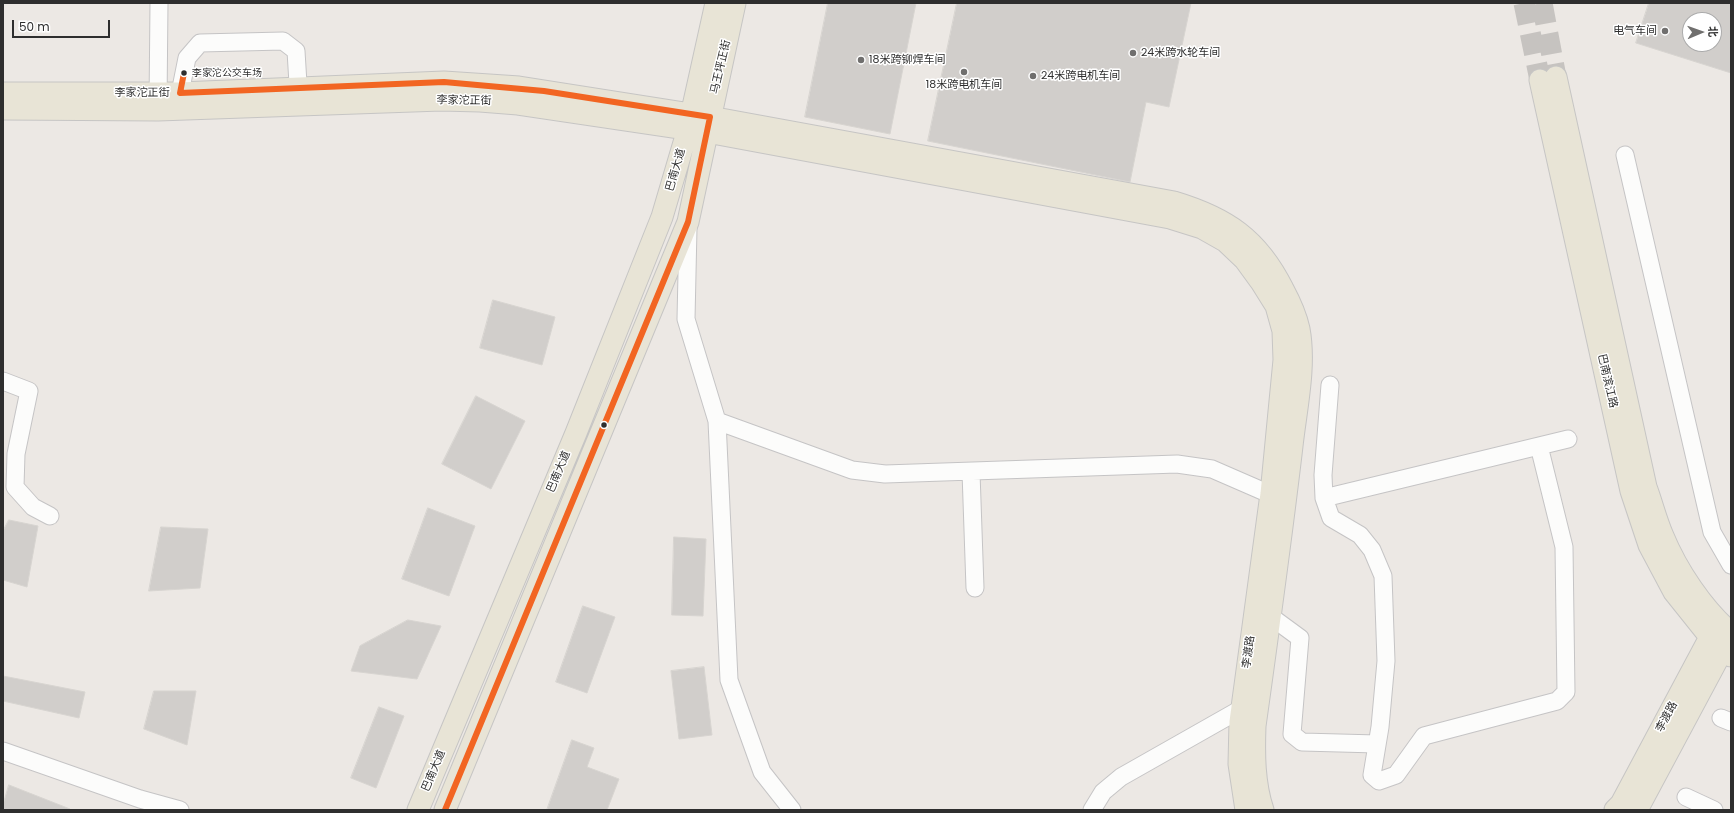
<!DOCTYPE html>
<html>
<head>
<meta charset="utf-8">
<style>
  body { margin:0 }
  #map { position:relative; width:1734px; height:813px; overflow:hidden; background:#ece8e4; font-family:Poppins,"Noto Sans SC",sans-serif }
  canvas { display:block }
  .frame { position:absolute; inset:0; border:4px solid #2e2e2e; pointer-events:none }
  .north { position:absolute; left:1682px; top:12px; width:40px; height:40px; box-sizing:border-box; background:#fff; border:1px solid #ababab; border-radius:50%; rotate:88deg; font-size:11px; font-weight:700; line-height:16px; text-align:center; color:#2e2e2e }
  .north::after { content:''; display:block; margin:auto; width:14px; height:18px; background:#706f6e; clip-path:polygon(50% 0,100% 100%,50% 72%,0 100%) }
  .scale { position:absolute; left:12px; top:20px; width:98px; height:18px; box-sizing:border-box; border:2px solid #2e2e2e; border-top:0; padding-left:5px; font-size:12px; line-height:14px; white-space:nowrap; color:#2e2e2e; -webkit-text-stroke:3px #fff; paint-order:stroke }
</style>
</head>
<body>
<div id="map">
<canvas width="1734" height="813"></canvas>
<div class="frame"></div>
<div class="north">北</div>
<div class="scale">50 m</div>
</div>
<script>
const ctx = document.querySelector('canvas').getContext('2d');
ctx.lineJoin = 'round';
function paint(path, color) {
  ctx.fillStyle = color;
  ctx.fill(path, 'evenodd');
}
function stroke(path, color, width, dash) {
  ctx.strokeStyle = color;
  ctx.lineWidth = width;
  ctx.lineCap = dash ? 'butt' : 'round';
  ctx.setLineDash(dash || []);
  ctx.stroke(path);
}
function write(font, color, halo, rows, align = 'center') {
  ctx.font = font + ' Poppins,"Noto Sans SC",sans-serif';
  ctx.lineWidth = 3;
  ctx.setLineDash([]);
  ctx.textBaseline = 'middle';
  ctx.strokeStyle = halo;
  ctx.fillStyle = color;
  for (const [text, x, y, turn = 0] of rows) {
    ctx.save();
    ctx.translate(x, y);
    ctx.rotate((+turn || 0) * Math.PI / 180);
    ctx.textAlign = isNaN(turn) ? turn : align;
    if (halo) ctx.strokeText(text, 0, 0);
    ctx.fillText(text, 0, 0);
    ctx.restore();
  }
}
const building = new Path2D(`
  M828 3H916L890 134 805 117Z
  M957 3H1191L1169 107 1146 102 1130 182 928 141Z
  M1649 3H1731V73L1636 43ZM1690 20H1714V44H1690Z
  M493 300 555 317 542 365 480 348Z
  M476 396 525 421 491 489 442 464Z
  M428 508 475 526 449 596 402 579Z
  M9 520 38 526 27 587 3 580V531Z
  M161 527 208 529 200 588 149 591Z
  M674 537 706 539 703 616 672 615Z
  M583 606 615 617 587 693 556 682Z
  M408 620 441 626 417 679 351 671 360 646Z
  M704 667 712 735 679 739 671 671Z
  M3 676 85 692 79 718 3 701Z
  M154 691H196L187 745 144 729Z
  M379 707 404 716 376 788 351 778Z
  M572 740 594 748 587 767 619 779 607 810H547Z
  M9 785 70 809V810H3V805Z`);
const majorTunnel = new Path2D(`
  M1524 3 1540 80
  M1542 3 1556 77`);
const minor = new Path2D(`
  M180 93 187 58 200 43 283 41 296 51 299 100
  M158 105 159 3
  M1625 155 1712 532 1731 565
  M688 228 686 319 717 421 729 680 762 772 792 810
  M3 381 29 391 16 454 15 487 33 507 50 516
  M1330 385 1323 475 1324 498 1331 518 1360 535 1372 550 1383 576 1386 661 1380 727 1372 775 1379 781 1396 775 1424 736 1557 701 1566 692 1564 547 1539 446
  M717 421 852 470 885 474 1177 464 1212 469 1281 499
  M971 472 975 588
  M1324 498 1568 439
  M1270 616 1300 638 1292 734 1302 742 1377 744
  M1721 718 1731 722
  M3 751 140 799 180 810
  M1686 797 1714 810
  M1092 810 1103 792 1121 777 1241 709`);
const major = new Path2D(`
  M1556 77 1646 487C1652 503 1656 520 1663 536 1677 570 1703 609 1731 633
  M1540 80 1631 491 1649 545 1674 592 1710 637 1731 656
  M3 93H180L444 82 519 87 710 117 1174 202C1227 218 1258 239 1283 289 1290 302 1296 315 1299 329 1306 366 1296 409 1292 446 1281 540 1268 633 1255 726 1254 754 1254 783 1263 810
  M3 109 158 110 441 100 480 101 518 104 707 132 1170 218 1202 228 1225 241 1245 260 1261 282 1276 306 1283 331 1284 360 1271 494 1240 722 1239 764 1246 810
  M418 810 576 433 662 217 688 129 716 3
  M445 810 688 222 735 3
  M1615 810 1621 804 1716 626
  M1637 810 1729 638`);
const bus1 = new Path2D(`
  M184 73 180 93 444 82 544 91 710 117 688 222 445 810`);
const markers = [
  [1665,31,4,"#706f6e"],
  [1133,53,4,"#706f6e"],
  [861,60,4,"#706f6e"],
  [964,72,4,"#706f6e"],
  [184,73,3.5,"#2e2e2e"],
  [1033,76,4,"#706f6e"],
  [604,425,3.5,"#2e2e2e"]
];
const busNames = [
  ["李家沱公交车场",192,73]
];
const poiNames = [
  ["电气车间",1657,31,"right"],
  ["24米跨水轮车间",1141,53],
  ["18米跨铆焊车间",869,60],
  ["24米跨电机车间",1041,76],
  ["18米跨电机车间",964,85,"center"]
];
const streetNames = [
  ["马王坪正街",721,67,-77],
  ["李家沱正街",142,93],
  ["李家沱正街",464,101,1],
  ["巴南大道",676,170,-74],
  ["巴南滨江路",1607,381,77],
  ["巴南大道",559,472,-67],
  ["李渡路",1249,652,-82],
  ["李渡路",1667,717,-62],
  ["巴南大道",434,771,-67]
];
paint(building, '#d1cecb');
stroke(building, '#d7d4d0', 1);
stroke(majorTunnel, '#c6c3c0', 21, [21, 10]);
stroke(minor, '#c5c4c5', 19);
stroke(major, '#c6c5c4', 23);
stroke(minor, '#fcfcfb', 17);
stroke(major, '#e8e4d6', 21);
stroke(bus1, '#f26522', 6);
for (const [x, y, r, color] of markers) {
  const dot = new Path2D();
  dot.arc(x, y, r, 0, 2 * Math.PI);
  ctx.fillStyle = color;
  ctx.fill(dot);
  stroke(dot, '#fff', 1.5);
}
write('10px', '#2e2e2e', '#fff', busNames, 'left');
write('11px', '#2e2e2e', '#fff', poiNames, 'left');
write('11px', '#2e2e2e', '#fff', streetNames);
</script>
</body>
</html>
